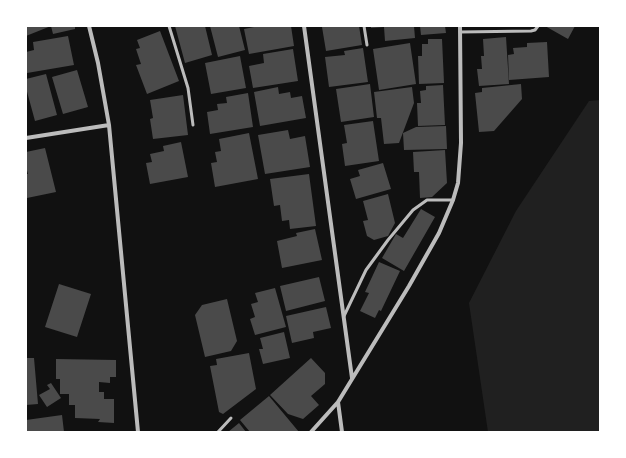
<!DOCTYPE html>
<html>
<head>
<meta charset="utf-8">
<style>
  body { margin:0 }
  #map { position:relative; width:626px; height:458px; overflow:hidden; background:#111; font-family:Quicksand,sans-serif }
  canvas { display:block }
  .frame { position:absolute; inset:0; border:27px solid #fff; pointer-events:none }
</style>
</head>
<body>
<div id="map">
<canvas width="626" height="458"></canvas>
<div class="frame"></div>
</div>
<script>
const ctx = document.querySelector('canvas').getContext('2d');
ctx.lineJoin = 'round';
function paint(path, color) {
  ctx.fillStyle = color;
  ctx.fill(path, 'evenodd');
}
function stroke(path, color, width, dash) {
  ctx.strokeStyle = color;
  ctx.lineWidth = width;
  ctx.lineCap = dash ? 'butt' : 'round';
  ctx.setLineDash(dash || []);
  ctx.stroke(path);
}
const green = new Path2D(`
  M600 100V432H488L469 303 516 211 589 101Z`);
const building = new Path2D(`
  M26 26H75V29L53 34 51 26 26 36Z
  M175 26H205L212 55 185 63Z
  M210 26H239L245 50 218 57Z
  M259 26H291L294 46 249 54 244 29Z
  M325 26H359L362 45 326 51 322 27H325Z
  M371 26H414L415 38 385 41 384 27 371 28Z
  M420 26H445L446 33 421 35Z
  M545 26H575L568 39Z
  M160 31 179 81 147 94 136 65 141 64 136 49 140 48 137 40Z
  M68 36 74 65 27 73 26 52 34 50 33 42Z
  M506 37 509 84 479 86 477 69H482L481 56H484L483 39Z
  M428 39H442L444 83 419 84 418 56H422V44H428Z
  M547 42 549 77 509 80 508 55 514 54 513 48 527 47V43Z
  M410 43 416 84 379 90 373 49Z
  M363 48 368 82 329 87 325 57 345 55 344 51Z
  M293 49 298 81 253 88 249 66 264 63 263 54Z
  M240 56 246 88 211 94 205 63Z
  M77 70 88 107 63 114 52 77Z
  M46 74 57 115 35 121 26 88V79Z
  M370 84 374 117 341 122 336 89Z
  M521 84 522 99 494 131 479 132 475 93 482 92V88Z
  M443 85 445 125 418 126 417 103H421L420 91 426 90V86Z
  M278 87 279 94 290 92 291 98 302 96 306 118 260 126 254 92Z
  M412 87 414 103 399 143 384 144 381 118H377L374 92Z
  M248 93 253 127 210 134 207 112 218 110 217 104 227 103 226 97Z
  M183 95 188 135 153 139 150 119 153 118 150 100Z
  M373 121 379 161 345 166 342 144 347 143 344 125Z
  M446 126 447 149 404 150 403 133 416 127Z
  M288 130 290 139 305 136 310 167 265 174 258 135Z
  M249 133 258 179 215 187 211 163 217 162 215 152 221 151 219 139Z
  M181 142 188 177 150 184 146 163 152 162 150 154 164 151 163 146Z
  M45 148 56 192 27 198 26 174H28L26 167V152Z
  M445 150 447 183 432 197 420 198 419 172H414L413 152Z
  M383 163 391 189 356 199 350 179 360 176 358 170Z
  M309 174 316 226 290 229 289 220 282 221 280 205 274 206 270 179Z
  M388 194 395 223 388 236 374 240 367 236 363 221 368 220 363 201Z
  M421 209 435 217 404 271 382 258 396 234 403 238Z
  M315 229 322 260 282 268 277 241 297 236 296 233Z
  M379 262 400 271 381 311 379 310 375 318 360 311 369 293 365 292Z
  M319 277 325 301 286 311 280 286Z
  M59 284 91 294 77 337 45 327Z
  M275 288 286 327 255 335 250 319 255 317 251 304 258 302 255 293Z
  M227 299 237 341 231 351 205 357 195 315 202 305Z
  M326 307 331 328 313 332 314 338 292 343 286 316Z
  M284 332 290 358 263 364 259 349H263L260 338Z
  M249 353 256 389 223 414 219 412 210 366 217 365 216 359Z
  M26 358H34L38 404 26 405Z
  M311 358 325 373V384L311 396 319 405 303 419 288 414 270 395Z
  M56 359 116 360V377H110V383L99 382V392H104V399H114V423L98 422 100 419 75 418V405H69V394H60V379H56Z
  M51 383 61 398 47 407 39 395 50 389 47 385Z
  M269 396 299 432H250L240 420Z
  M62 415 64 432H26V420Z
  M239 423 246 432H228Z`);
const service = new Path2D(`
  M169 26 188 88 193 125
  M364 26 367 45
  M460 32 531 31 535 30 538 26
  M344 316 366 270 388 240 413 210 427 200H453
  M218 432 231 418`);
const minor = new Path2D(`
  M89 26 98 63 109 125 138 432
  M304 26 352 378
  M26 138 109 125
  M338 402 342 432
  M311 432 338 402 409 286 439 233 453 200 458 183 461 143 460 26`);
paint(green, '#202020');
paint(building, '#4a4a4a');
stroke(service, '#bcbcbc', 3);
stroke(minor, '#bcbcbc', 4);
</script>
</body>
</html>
